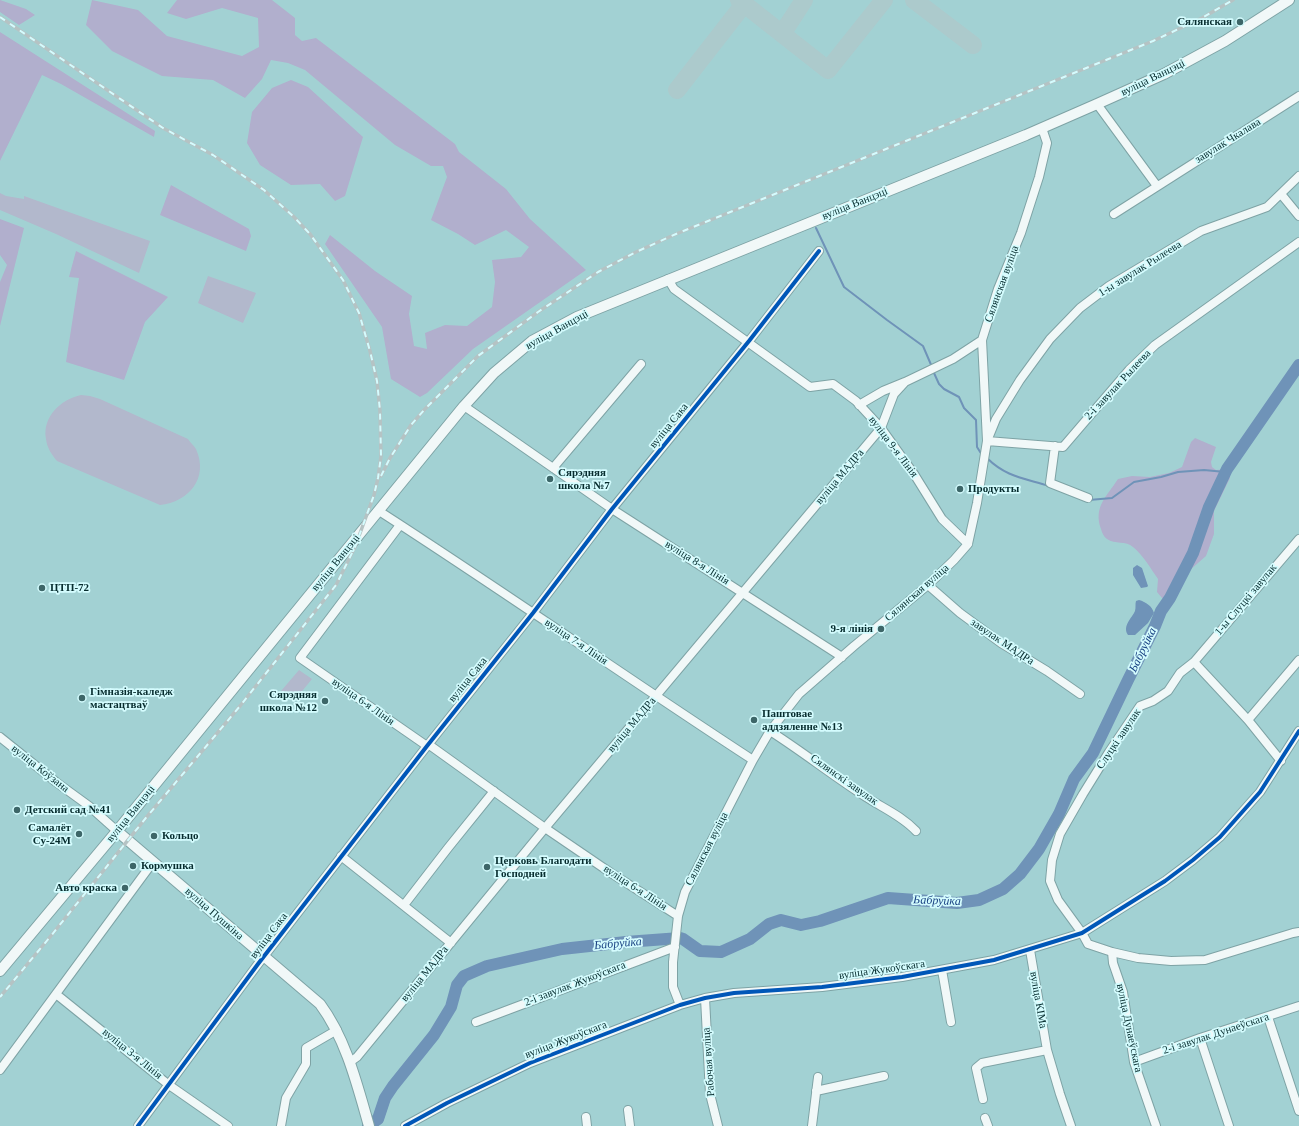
<!DOCTYPE html>
<html>
<head>
<meta charset="utf-8">
<style>
  body { margin:0 }
  canvas { display:block; background:#a2d1d3 }
</style>
</head>
<body>
<canvas width="1299" height="1126"></canvas>
<script>
const ctx = document.querySelector('canvas').getContext('2d');
ctx.lineJoin = 'round';
function paint(path, color) {
  ctx.fillStyle = color;
  ctx.fill(path, 'evenodd');
}
function stroke(path, color, width, dash) {
  ctx.strokeStyle = color;
  ctx.lineWidth = width;
  ctx.lineCap = dash ? 'butt' : 'round';
  ctx.setLineDash(dash || []);
  ctx.stroke(path);
}
function write(font, color, halo, rows, align = 'center') {
  ctx.font = font + ' "Times New Roman",serif';
  ctx.lineWidth = 3.5;
  ctx.setLineDash([]);
  ctx.textBaseline = 'middle';
  ctx.strokeStyle = halo;
  ctx.fillStyle = color;
  for (const [text, x, y, turn = 0] of rows) {
    ctx.save();
    ctx.translate(x, y);
    ctx.rotate((+turn || 0) * Math.PI / 180);
    ctx.textAlign = isNaN(turn) ? turn : align;
    if (halo) ctx.strokeText(text, 0, 0);
    ctx.fillText(text, 0, 0);
    ctx.restore();
  }
}
const green = new Path2D(`
  M0 193 6 196 24 199V196L150 241 139 273 56 234 0 210Z
  M208 276 256 293 243 323 198 303Z
  M81 395 90 396 100 399 188 439C190 442 194 446 196 449 209 478 189 502 160 505L57 461C52 455 47 448 46 439 42 417 61 399 81 395Z
  M299 670 312 679 294 701 281 691Z`);
const forest = new Path2D(`
  M0 0 26 9 35 15 19 25 0 12Z
  M92 0 138 10 167 36 242 56 259 47 258 18 222 8 186 19 167 13 177 0H272L295 18V35L302 41 316 38 455 144 459 152 506 189 530 219 586 270 473 349 427 393 420 397 391 379 382 327 325 244 330 235 375 271 412 296 409 314 414 346 427 349 425 333 445 325 467 326 492 307 495 282 492 260 521 257 529 247 506 230 475 245 458 234 431 220 447 177 443 166H431L395 145 305 70 288 63 271 60 262 79 245 98 213 80 162 76 112 51 86 25Z
  M0 32 155 131 154 137 61 84 42 75 0 161Z
  M291 80 308 87 363 137 345 196 335 201 320 184 291 185 260 165 247 143 252 112 272 88Z
  M171 185 249 229 251 236 246 251 160 215Z
  M0 219 24 228 0 326V282L7 265 0 255Z
  M76 251 168 297 145 322 124 380 66 362 79 278 69 277Z
  M1195 438 1216 447 1211 462 1212 467 1216 470 1227 469 1229 471 1230 478 1214 511V534L1206 556 1190 570 1179 591 1173 600 1162 598 1157 592 1158 579C1151 569 1143 555 1133 547 1126 540 1115 545 1107 539 1104 537 1102 533 1101 529 1093 507 1107 496 1118 479L1132 476 1150 477 1169 473 1182 467 1191 442Z`);
const water = new Path2D(`
  M1137 565 1142 568 1148 586 1147 587 1141 588 1133 575V568Z
  M1139 600C1146 602 1152 606 1154 613L1148 623 1135 635H1128C1122 626 1132 618 1135 611 1136 607 1135 604 1136 601Z`);
const stream = new Path2D(`
  M816 228 844 287 887 320 923 346 932 367
  M934 373 939 384 944 389 959 397 964 408 976 420 977 447 982 455
  M987 458C1006 477 1024 478 1049 486
  M1089 500 1112 498 1134 482 1161 477 1178 472 1204 470 1225 472`);
const river = new Path2D(`
  M368 1126 378 1119 385 1098 393 1086 434 1035 451 1007 457 985 464 976 487 966 562 949 626 942 680 938 683 939 700 951 721 952 750 939 769 924 781 920 801 925 820 921 888 898 957 903 979 900 1003 889 1020 874 1039 849 1059 814 1074 779 1093 753 1128 680 1155 626 1161 611 1170 598 1193 553 1209 507 1227 469 1299 365`);
const taxiway = new Path2D(`
  M739 0 828 70 884 0
  M914 0 973 45
  M782 34 804 0
  M677 90 744 4`);
const minor = new Path2D(`
  M1097 104 1157 186
  M1299 176 1267 207 1201 231 1109 286 1080 308 1050 339 1020 380 996 419 987 441 1063 447 1129 370 1155 345 1299 242
  M1281 194 1299 216
  M1114 214 1299 96
  M668 279 674 289 810 387 833 384 856 401 881 428 914 474 942 519 968 544
  M859 405 883 391 905 382 953 359 982 340
  M464 406 612 509 842 657
  M1055 446 1050 483 1088 498
  M553 468 641 364
  M379 511C505 592 627 678 753 760
  M400 525 300 658 427 746
  M928 585 960 613 1001 643 1047 671 1080 694
  M1299 660 1248 720 1194 662 1180 673 1168 691 1153 701 1140 706 1109 752 1083 794 1060 834 1052 860 1050 881 1058 900 1082 933 1088 944 1112 952 1138 958 1171 961 1205 960 1293 933 1299 932
  M1194 662 1299 539
  M1248 720 1281 761
  M770 731C803 752 833 776 866 797 883 808 902 816 916 831
  M0 737 56 782 89 806 117 831
  M428 744 545 828 611 873 678 916
  M341 856 451 943
  M404 905 448 848 494 791
  M1030 950 1047 1050 1060 1094 1071 1126
  M1112 952 1113 963 1123 992 1134 1062 1156 1126
  M942 970 951 1022
  M56 994 169 1085 228 1126
  M705 998 710 1094 718 1126
  M680 1005 673 987V962L678 916 685 892 753 760 770 731 799 694 854 646 928 585 954 560 968 544 977 503 987 441 982 340 998 289 1021 233 1039 177 1047 143 1042 128
  M1268 1017 1299 1111
  M476 1022 675 947
  M1200 1038 1229 1126
  M350 1062 357 1057 545 828 881 428 894 394 905 382
  M1134 1062 1200 1038 1299 1006
  M0 1070 153 862
  M816 1091 884 1076
  M983 1099 976 1068 982 1063 1047 1050
  M628 1110 630 1126
  M586 1117 587 1126
  M985 1118 988 1126
  M138 1126 258 964 427 746 533 613 612 509 749 341 819 251
  M281 1126 286 1098 306 1064V1048L337 1030
  M405 1126 447 1103 530 1063 680 1005 705 998 734 993 822 987 902 977 994 960 1082 933 1165 881 1193 860 1220 837 1260 792 1299 731
  M812 1126 818 1077`);
const major = new Path2D(`
  M117 831 320 1004C346 1039 357 1084 369 1126
  M0 971 117 831 464 406 494 373 532 341 577 317 1026 135 1097 104 1164 74 1225 41 1289 0`);
const rail = new Path2D(`
  M0 17 163 128 213 155 264 190 293 216 310 234 343 280 359 313 370 351 377 381 380 411 381 456 378 478 374 495 355 547 336 585 240 706 145 819 50 937 0 997
  M381 476 390 458 411 425 425 409 478 356 538 312 598 272 636 252 676 234 1153 41 1202 18 1233 0`);
const cycleway = new Path2D(`
  M138 1126 258 964 427 746 533 613 612 509 749 341 819 251
  M405 1126 447 1103 530 1063 680 1005 705 998 734 993 822 987 902 977 994 960 1082 933 1165 881 1193 860 1220 837 1260 792 1299 731`);
const markers = [
  [1240,22,4,"#3d6668"],
  [550,479,4,"#3d6668"],
  [960,489,4,"#3d6668"],
  [42,588,4,"#3d6668"],
  [881,629,4,"#3d6668"],
  [82,698,4,"#3d6668"],
  [325,701,4,"#3d6668"],
  [754,720,4,"#3d6668"],
  [17,810,4,"#3d6668"],
  [79,834,4,"#3d6668"],
  [154,836,4,"#3d6668"],
  [133,866,4,"#3d6668"],
  [487,867,4,"#3d6668"],
  [125,888,4,"#3d6668"]
];
const poiNames = [
  ["Сялянская",1232,22,"right"],
  ["Сярэдняя",558,473],
  ["школа №7",558,486],
  ["Продукты",968,489],
  ["ЦТП-72",50,588],
  ["9-я лінія",873,629,"right"],
  ["Гімназія-каледж",90,692],
  ["мастацтваў",90,705],
  ["Сярэдняя",317,695,"right"],
  ["школа №12",317,708,"right"],
  ["Паштовае",762,714],
  ["аддзяленне №13",762,727],
  ["Детский сад №41",25,810],
  ["Самалёт",71,828,"right"],
  ["Су-24М",71,841,"right"],
  ["Кольцо",162,836],
  ["Церковь Благодати",495,861],
  ["Господней",495,874],
  ["Кормушка",141,866],
  ["Авто краска",117,888,"right"]
];
const streetNames = [
  ["вуліца Ванцэці",1153,78,-26],
  ["завулак Чкалава",1228,141,-32],
  ["вуліца Ванцэці",855,204,-22],
  ["1-ы завулак Рылеева",1140,269,-32],
  ["Сялянская вуліца",1002,284,-70],
  ["вуліца Ванцэці",557,330,-29],
  ["2-і завулак Рылеева",1118,385,-47],
  ["вуліца Сака",669,426,-51],
  ["вуліца 9-я Лінія",893,447,53],
  ["вуліца МАДРа",840,477,-50],
  ["вуліца Ванцэці",336,563,-51],
  ["вуліца 8-я Лінія",697,563,32],
  ["Сялянская вуліца",917,593,-41],
  ["1-ы Слуцкі завулак",1246,600,-50],
  ["вуліца 7-я Лінія",576,642,34],
  ["завулак МАДРа",1002,642,34],
  ["вуліца Сака",468,680,-51],
  ["вуліца 6-я Лінія",363,702,35],
  ["вуліца МАДРа",632,725,-50],
  ["Слуцкі завулак",1119,739,-56],
  ["вуліца Коўзана",40,769,38],
  ["Сялянскі завулак",844,780,35],
  ["вуліца Ванцэці",131,814,-51],
  ["Сялянская вуліца",707,849,-63],
  ["вуліца 6-я Лінія",635,888,33],
  ["вуліца Пушкіна",214,914,41],
  ["вуліца Сака",269,936,-53],
  ["вуліца Жукоўскага",882,970,-8],
  ["вуліца МАДРа",425,974,-51],
  ["2-і завулак Жукоўскага",575,984,-21],
  ["вуліца КІМа",1038,1000,80],
  ["вуліца Дунаеўскага",1129,1028,78],
  ["2-і завулак Дунаеўскага",1216,1034,-18],
  ["вуліца Жукоўскага",566,1040,-21],
  ["вуліца 3-я Лінія",132,1054,39],
  ["Рабочая вуліца",709,1062,-94]
];
const waterNames = [
  ["Бабруйка",1143,650,-64],
  ["Бабруйка",937,901,2],
  ["Бабруйка",618,944,-5]
];
paint(green, '#b2b8cc');
paint(forest, '#b1afcd');
paint(water, '#6f93b8');
stroke(stream, '#6f93b8', 2);
stroke(river, '#6f93b8', 12);
stroke(taxiway, '#accacc', 18);
stroke(minor, '#7ea3a5', 10);
stroke(major, '#7ea3a5', 12);
stroke(minor, '#f1f8f8', 8);
stroke(major, '#f1f8f8', 10);
stroke(rail, '#b5c3c4', 3.5);
stroke(rail, '#d4fcfe', 2, [6]);
stroke(cycleway, '#0057b8', 4);
for (const [x, y, r, color] of markers) {
  const dot = new Path2D();
  dot.arc(x, y, r, 0, 2 * Math.PI);
  ctx.fillStyle = color;
  ctx.fill(dot);
  stroke(dot, '#d4fcfe', 1.5);
}
write('bold 11px', '#062c2e', '#d4fcfe', poiNames, 'left');
write('11px', '#062c2e', '#d4fcfe', streetNames);
write('italic 12px', '#184082', '#d4fcfe', waterNames);
</script>
</body>
</html>
